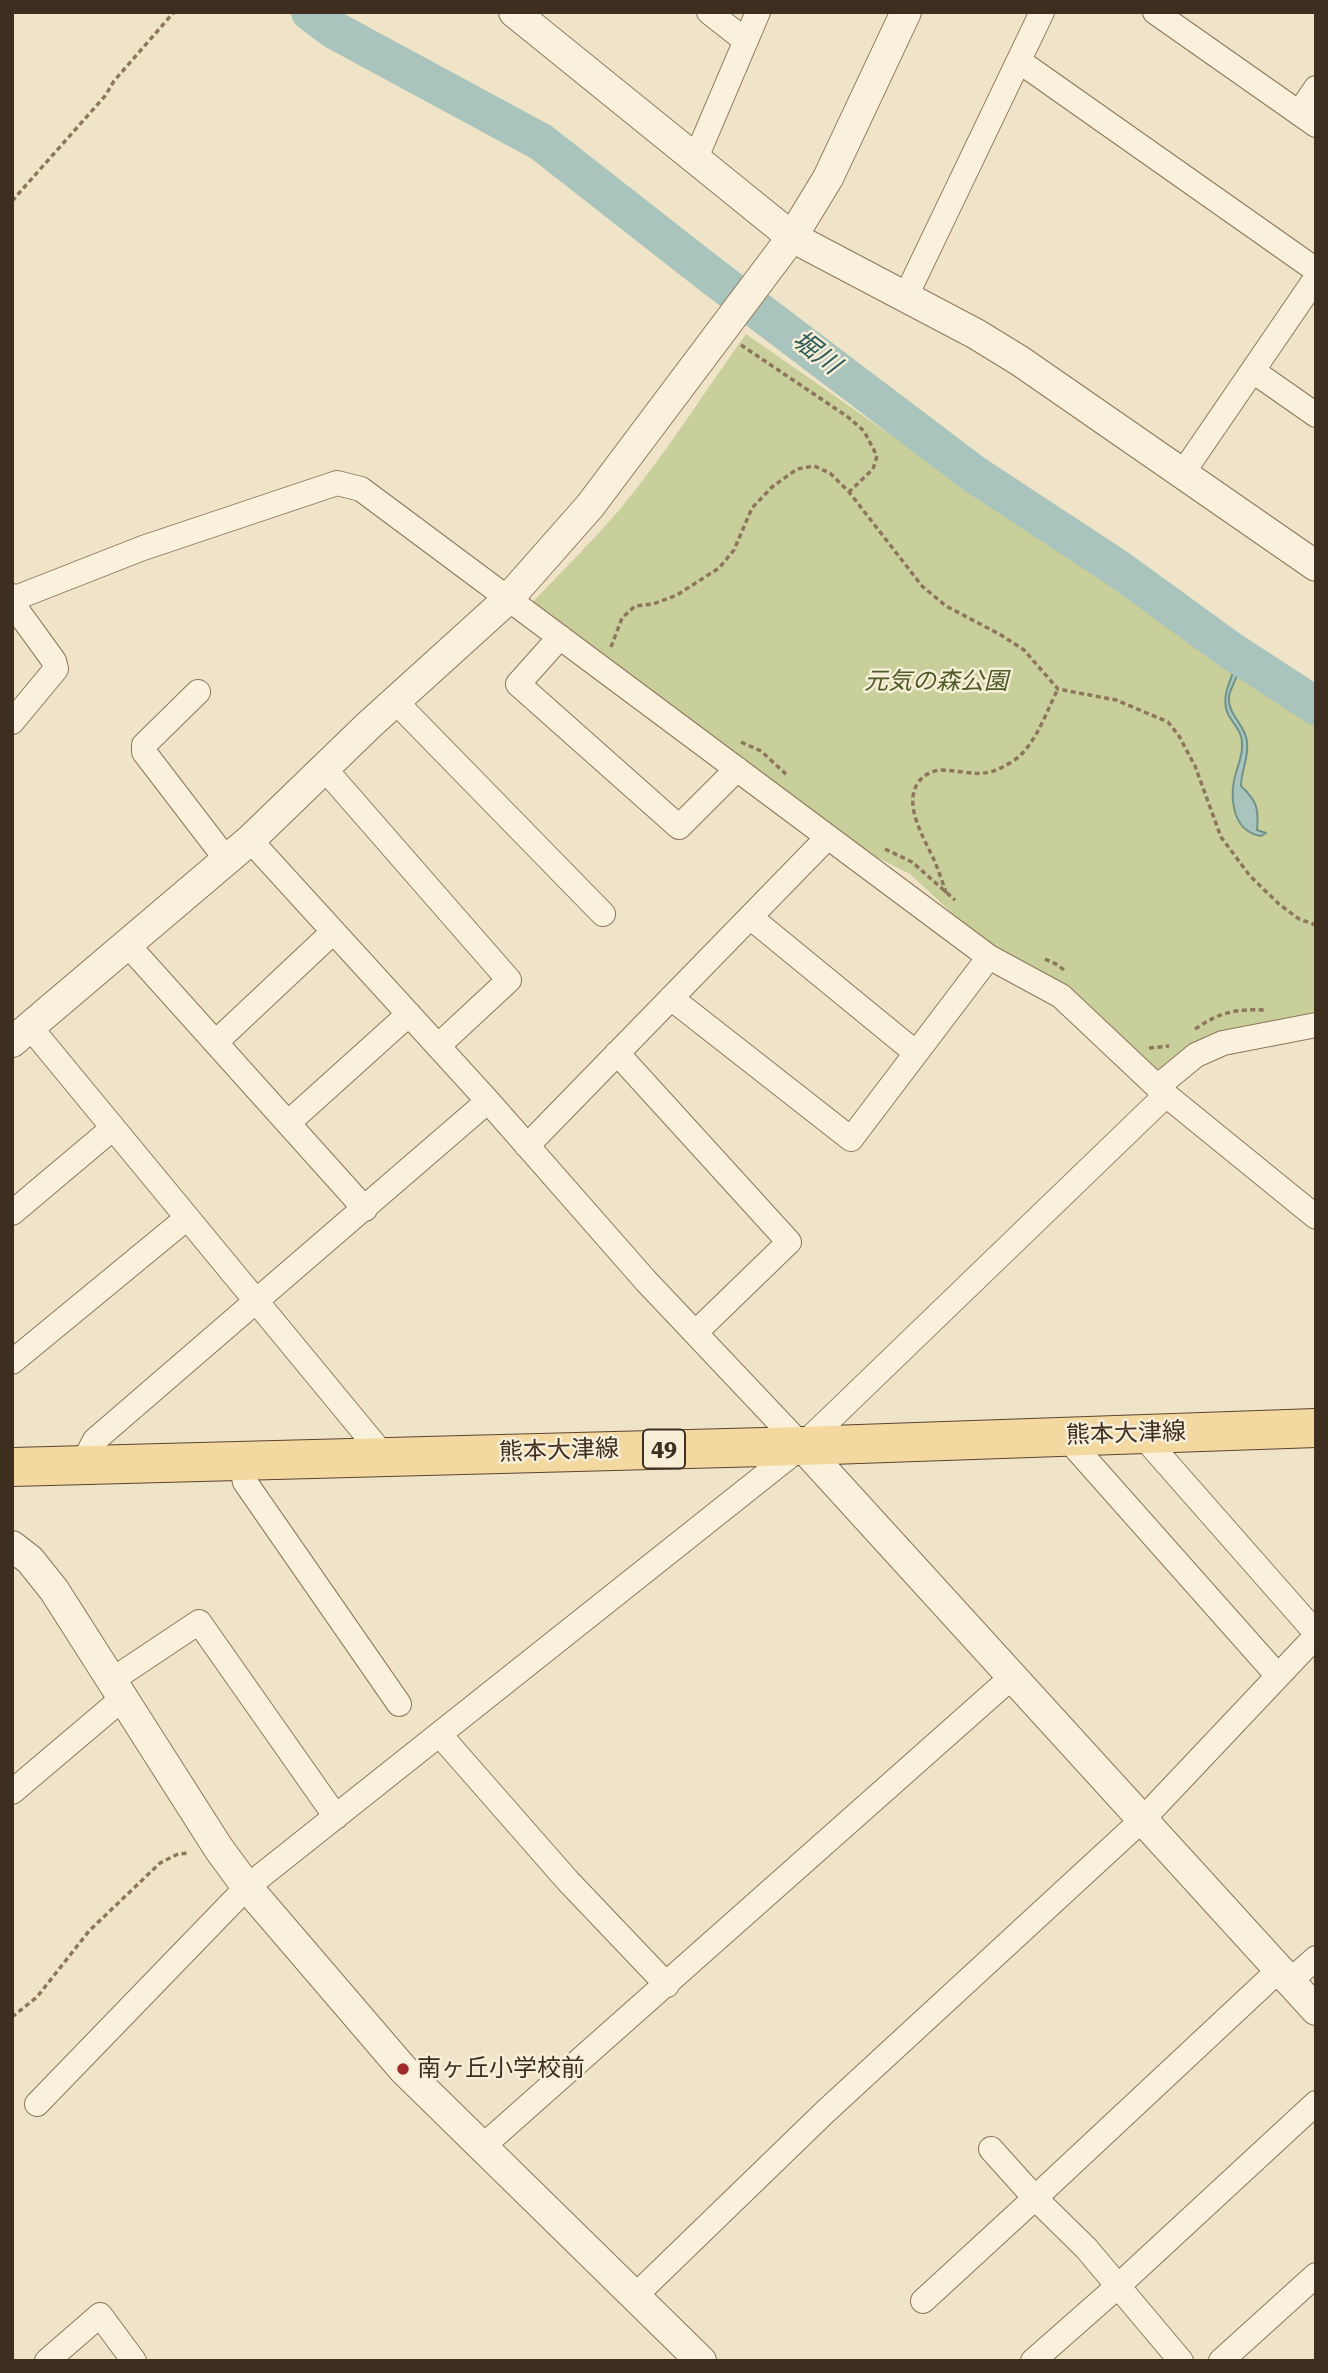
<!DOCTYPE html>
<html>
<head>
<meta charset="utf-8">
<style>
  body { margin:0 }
  #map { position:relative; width:1328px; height:2373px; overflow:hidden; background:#f0e4c8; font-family:"Roboto Serif",serif }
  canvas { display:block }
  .frame { position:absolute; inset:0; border:14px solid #3d2e20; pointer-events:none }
</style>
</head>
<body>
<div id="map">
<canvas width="1328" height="2373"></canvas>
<div class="frame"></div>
</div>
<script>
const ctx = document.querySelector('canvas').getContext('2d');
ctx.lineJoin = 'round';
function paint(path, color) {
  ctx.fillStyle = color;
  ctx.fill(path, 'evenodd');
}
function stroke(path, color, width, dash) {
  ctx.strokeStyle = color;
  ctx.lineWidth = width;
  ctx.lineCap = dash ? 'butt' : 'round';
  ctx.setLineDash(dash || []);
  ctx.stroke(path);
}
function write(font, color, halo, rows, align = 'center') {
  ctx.font = font + ' "Roboto Serif","Noto Sans JP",serif';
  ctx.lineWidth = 5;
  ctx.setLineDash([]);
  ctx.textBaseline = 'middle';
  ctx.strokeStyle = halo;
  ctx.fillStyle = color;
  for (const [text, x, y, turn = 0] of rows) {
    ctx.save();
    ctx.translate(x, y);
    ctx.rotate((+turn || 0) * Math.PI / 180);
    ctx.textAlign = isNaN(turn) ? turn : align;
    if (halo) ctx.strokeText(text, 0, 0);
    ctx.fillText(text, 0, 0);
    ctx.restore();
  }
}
const green = new Path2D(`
  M746 334 921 456 1065 547 1215 661 1316 723V1021L1222 1040 1159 1081 983 942 910 874 831 834 758 769 707 741 528 607C558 575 591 543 620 509 666 454 704 392 746 334Z`);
const water = new Path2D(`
  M1233 673 1237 675C1235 682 1230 690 1229 696 1227 715 1246 725 1247 742 1249 758 1241 771 1241 786 1257 801 1259 809 1257 830L1266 833 1261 836C1230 831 1229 793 1237 769 1240 760 1243 753 1242 743 1242 733 1236 727 1231 719 1220 704 1227 688 1233 673Z`);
const river = new Path2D(`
  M310 12 334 30 541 142 711 275 974 474 1117 568 1230 650 1316 706`);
const path = new Path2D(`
  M12 201 105 96 114 81 174 12
  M741 345 848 417 864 431 877 456 873 469 849 492
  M611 647 622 618 635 606 653 604 677 595 719 568 734 550 752 508 772 487 797 469 814 466 830 473 849 492 922 586 946 606 1001 635 1024 650 1058 689 1116 700 1168 722 1179 736 1195 766 1221 837 1250 876 1279 904 1299 919 1316 925
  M741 742 761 751 788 776
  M885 849 912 862 955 900
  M946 893C943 883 939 872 935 862 925 839 899 801 922 778 926 774 935 770 941 770 971 771 983 781 1013 761 1035 747 1046 712 1058 689
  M1045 959 1058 965 1065 971
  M1195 1029C1222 1011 1236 1009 1267 1010
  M1149 1048 1169 1046
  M12 2017 37 1997 89 1931 160 1863 178 1854 190 1853`);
const minor = new Path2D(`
  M709 12 746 41
  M1155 12 1316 125
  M1019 61 1316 270
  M1299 113 1316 88
  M695 160 758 12
  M906 296 1042 12
  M1253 371 1316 415
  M1182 474 1316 278
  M12 596 18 597 143 548 337 483 361 489 989 957 1061 996 1166 1095 1316 1217
  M560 637 518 684 679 827 737 769
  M198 692 144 745V752L226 859
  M395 701 603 914
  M12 722 56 669 54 661 17 610 18 597
  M324 768 509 980 438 1046
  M250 840 488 1101 646 1281 802 1446
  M750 917 916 1053
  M127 944 365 1209
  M671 998 851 1139 989 957
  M30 1027 384 1456
  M216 1042 333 932
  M617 1053 789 1242 695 1333
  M1157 1087 1196 1055 1223 1043 1316 1025
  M288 1123 409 1014
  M527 1146 828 837
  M12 1213 113 1128
  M12 1362 187 1218
  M1141 1434 1316 1633
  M1065 1436 1278 1676
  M240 1460 245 1482 399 1704
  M82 1465 95 1440 488 1101
  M112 1680 199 1622 336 1817
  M440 1735 568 1881 667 1985
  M12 1792 123 1698
  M1290 1981 1316 1958
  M37 2104 247 1887 802 1446 1166 1095
  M482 2147 1013 1676
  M635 2296 825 2112 1143 1819 1316 1636
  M923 2301 1035 2198 991 2149
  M47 2361 100 2315 134 2361
  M1033 2361 1117 2287 1316 2103
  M1181 2361 1086 2248 1035 2198 1279 1970
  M1221 2361 1316 2275`);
const tertiary = new Path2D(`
  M514 12 792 237 976 334 1020 361 1316 566
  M12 1042 250 840 369 725 508 599 590 506 792 237 828 178 906 12
  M802 1446 1316 2010
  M12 1546 30 1560 54 1590 219 1849 247 1887 403 2069 701 2361`);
const primary = new Path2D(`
  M12 1467 802 1446 1316 1428`);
const markers = [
  [403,2069,7,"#9e2a2b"]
];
const shields = [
  [664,1449,42]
];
const shieldNames = [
  ["49",664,1449]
];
const parkNames = [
  ["元気の森公園",936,682]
];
const streetNames = [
  ["熊本大津線",1126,1434,-2],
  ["熊本大津線",559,1451,-2]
];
const poiNames = [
  ["南ヶ丘小学校前",417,2069]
];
const waterNames = [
  ["堀川",816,353,38]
];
paint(green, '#c9cf9b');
paint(water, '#a9c4bc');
stroke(water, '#6f938a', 2);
stroke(river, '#a9c4bc', 38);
stroke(minor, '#8d765c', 26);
stroke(tertiary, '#8d765c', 32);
stroke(primary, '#5b4430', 40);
stroke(path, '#8d765c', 3.5, [5, 3.5]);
stroke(minor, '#faf1dc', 24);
stroke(tertiary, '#faf1dc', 30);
stroke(primary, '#f3d9a0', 38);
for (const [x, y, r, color] of markers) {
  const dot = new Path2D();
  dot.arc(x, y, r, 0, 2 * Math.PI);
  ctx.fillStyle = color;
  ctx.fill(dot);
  stroke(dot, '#f7eed8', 2.5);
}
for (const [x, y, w] of shields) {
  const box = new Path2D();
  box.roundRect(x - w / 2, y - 19.5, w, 39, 5);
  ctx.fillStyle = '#f7eed8';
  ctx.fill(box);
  stroke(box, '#3d2e20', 2);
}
write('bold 23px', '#3d2e20', null, shieldNames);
write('italic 24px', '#4d5a26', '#f7eed8', parkNames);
write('24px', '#3d2e20', '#f7eed8', streetNames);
write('24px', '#3d2e20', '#f7eed8', poiNames, 'left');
write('italic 26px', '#2f5d5a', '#f7eed8', waterNames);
</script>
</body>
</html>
